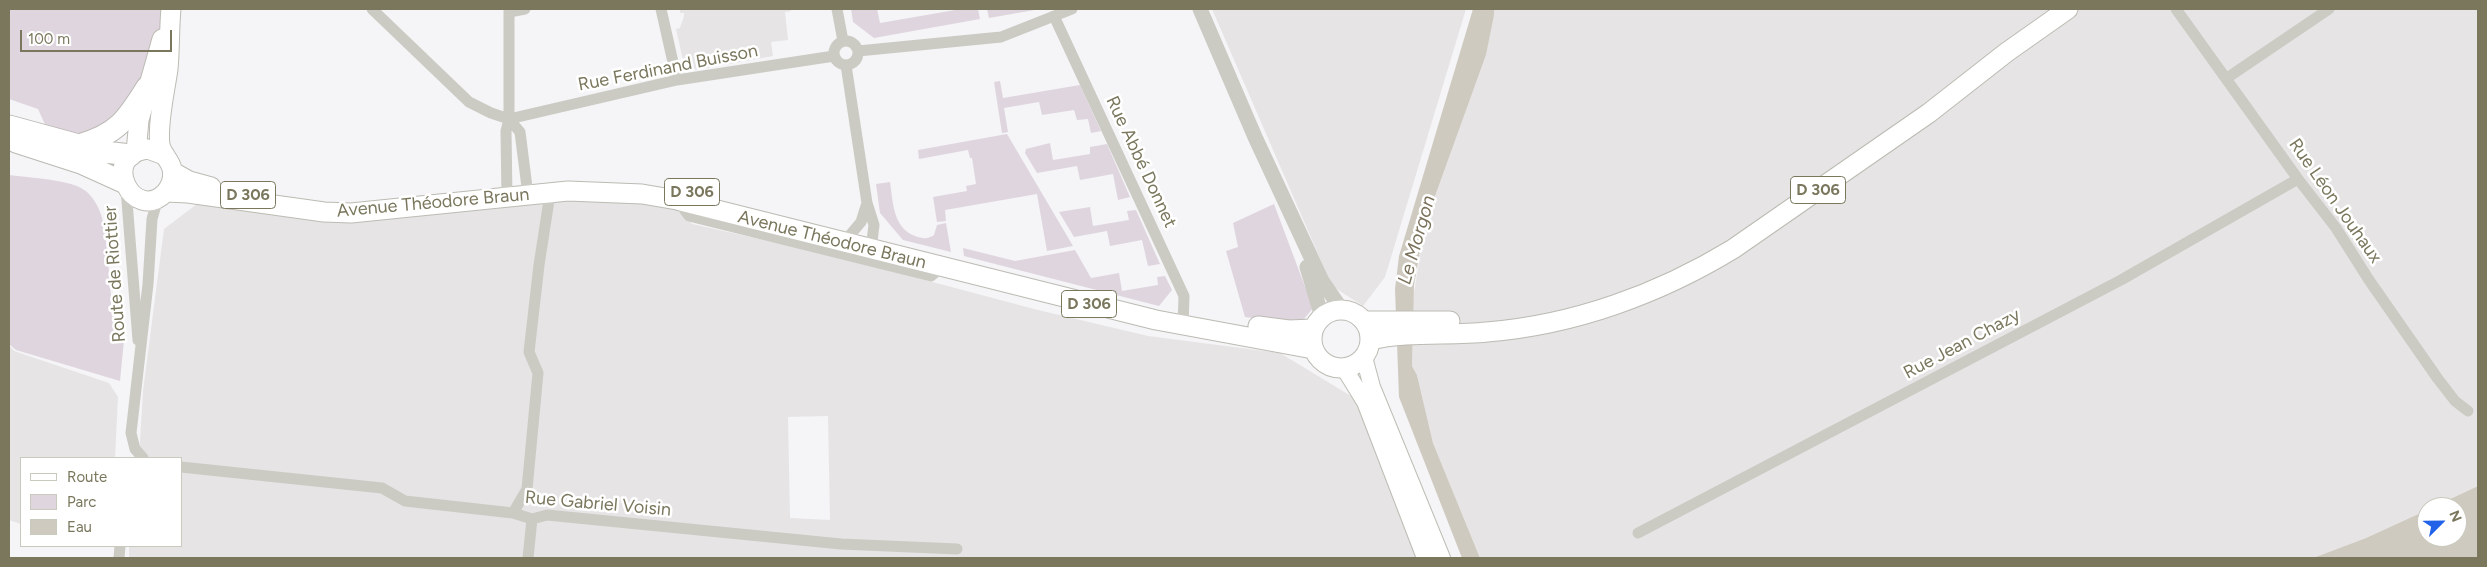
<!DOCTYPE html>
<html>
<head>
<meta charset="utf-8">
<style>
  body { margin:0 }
  #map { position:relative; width:2487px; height:567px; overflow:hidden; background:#f5f4f7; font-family:Figtree,sans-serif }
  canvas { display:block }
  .frame { position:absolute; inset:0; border:10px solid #7a775d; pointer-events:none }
  .legend { position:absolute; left:20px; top:457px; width:162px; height:90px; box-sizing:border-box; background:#fff; border:1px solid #cac9be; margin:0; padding:6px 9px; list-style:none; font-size:15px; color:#7a775d }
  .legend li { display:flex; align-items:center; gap:10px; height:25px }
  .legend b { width:25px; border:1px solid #cac9be }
  .north { position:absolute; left:2417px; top:497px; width:50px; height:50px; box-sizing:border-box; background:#fff; border:1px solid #cac9be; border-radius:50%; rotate:67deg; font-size:14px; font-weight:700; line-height:20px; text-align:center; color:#7a775d }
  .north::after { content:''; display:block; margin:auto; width:18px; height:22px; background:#2162e9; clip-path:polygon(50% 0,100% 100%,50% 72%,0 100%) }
  .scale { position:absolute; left:20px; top:30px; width:152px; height:22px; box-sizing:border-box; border:2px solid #7a775d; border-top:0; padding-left:6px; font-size:15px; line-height:18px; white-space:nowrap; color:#7a775d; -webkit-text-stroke:4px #fff; paint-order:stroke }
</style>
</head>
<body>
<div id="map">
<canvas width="2487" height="567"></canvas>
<div class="frame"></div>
<ul class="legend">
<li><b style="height:6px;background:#fff"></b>Route</li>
<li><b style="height:14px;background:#dfd5de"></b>Parc</li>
<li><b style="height:14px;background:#cfcac0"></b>Eau</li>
</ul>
<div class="north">N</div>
<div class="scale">100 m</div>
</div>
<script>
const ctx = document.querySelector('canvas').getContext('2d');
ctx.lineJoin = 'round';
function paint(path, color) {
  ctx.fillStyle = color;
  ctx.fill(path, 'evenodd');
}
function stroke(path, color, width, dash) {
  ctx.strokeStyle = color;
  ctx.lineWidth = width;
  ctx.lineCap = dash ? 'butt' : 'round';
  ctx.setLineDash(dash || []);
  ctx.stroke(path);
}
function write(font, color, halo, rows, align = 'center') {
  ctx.font = font + ' Figtree,sans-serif';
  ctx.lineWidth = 5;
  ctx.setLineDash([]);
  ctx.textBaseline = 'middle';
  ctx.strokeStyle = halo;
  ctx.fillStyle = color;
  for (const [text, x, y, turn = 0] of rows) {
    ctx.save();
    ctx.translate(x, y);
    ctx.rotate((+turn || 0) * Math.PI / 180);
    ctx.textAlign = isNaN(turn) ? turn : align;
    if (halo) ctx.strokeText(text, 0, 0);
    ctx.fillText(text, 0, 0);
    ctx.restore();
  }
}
const built = new Path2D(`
  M680 9H790L791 11 785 12 788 40 771 42 773 56 696 70 683 60 676 29 680 28 684 16V13H680Z
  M1212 9H1466L1385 277 1363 306 1332 286Z
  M1494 9H2478V486L2433 507H2427V510L2366 538 2313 558H1480L1433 443 1417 375 1412 366 1413 299 1425 224 1486 55Z
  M568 194 668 202 692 224 827 254 1038 310 1148 336 1280 353 1356 399 1417 558H129V546H181V458H139L143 391 164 229 197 204 251 211ZM828 416 830 520 790 518 788 417Z
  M9 345 14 351 109 383 118 397 115 458H21V524L9 520Z`);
const green = new Path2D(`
  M9 9H164L155 52 120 120 79 136 48 131 38 109 9 99Z
  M851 9H877L880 23 961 9H978L980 19 874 38 853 22Z
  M987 9H1040L989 18Z
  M1000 81 1003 98 1080 85 1101 131 1091 133 1088 119 1077 120 1074 110 1042 115 1039 102 1004 108 1008 132 1002 133 994 82Z
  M1007 134 1073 246 1047 251 1037 194 945 210 946 221 937 222 933 197 967 191 966 186 976 184 972 158H970L968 150 919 159 918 150Z
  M1050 143 1053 160 1090 154V147L1107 144 1130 197 1118 200 1113 174 1080 180 1077 166 1037 173 1025 153 1026 149Z
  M9 175C29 178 73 179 87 192 95 199 102 213 103 223 110 259 109 297 116 334L124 340 120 381 16 350 9 344Z
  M890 182C893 202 893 228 915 236 923 239 928 239 934 235L937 225 946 223 951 252 903 240 880 213 876 184Z
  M1274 204 1313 308 1300 324 1245 317 1226 251 1238 247 1233 223Z
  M1090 207 1093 226 1129 220 1127 211 1136 210 1160 264 1148 266 1142 240 1110 246 1107 231 1074 237 1059 212Z
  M963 248 1015 261 1075 250 1091 278 1119 273 1122 291 1158 285 1157 277 1165 276 1172 290 1159 306 964 256Z`);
const water = new Path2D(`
  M1473 9H1494V15L1486 55 1425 224 1414 285 1412 366 1417 375 1433 443 1480 558H1462L1399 397 1395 289 1399 256Z
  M2478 486V558H2313L2366 538 2427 510V537H2457V507H2433Z`);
const minor = new Path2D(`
  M372 9 469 102 491 113 509 119
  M661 9 677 80
  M837 9 843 41
  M2176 9 2298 179 2336 228 2369 280 2438 379 2455 401 2468 411
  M509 12 525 9
  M1054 16 1184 296 1183 326
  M834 53a12 12 0 1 1 24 0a12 12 0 1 1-24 0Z
  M858 51 1001 37 1072 9
  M846 65 867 203 874 225 872 241
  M2227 78 2329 9
  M509 119 677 80 834 56
  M509 119 520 132 528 195
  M126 189 138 340
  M507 198 506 131 509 119V9
  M677 200 689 216 931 276 941 268
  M850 235 861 222 867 203
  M143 458 135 449 131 433 148 284 152 219 158 198
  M181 467 382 488 405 501 513 513 532 519 547 515 841 544 957 549
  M513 513 527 489 538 373 529 352 539 265 550 194
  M1638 533 2121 280 2298 179
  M119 558 120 546
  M528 558 532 519`);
const tertiary = new Path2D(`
  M1200 9 1255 137 1322 281 1342 310
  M1307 267 1322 317`);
const secondary = new Path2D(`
  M1364 357 1372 387 1442 558
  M1344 368 1365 402 1425 558`);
const primary = new Path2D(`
  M136 152 139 120 162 39
  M164 155 148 149C98 154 133 224 165 193 171 187 174 177 172 169 170 160 162 154 160 145 157 124 165 91 168 69 170 49 169 29 171 9
  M173 172 189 181 211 187
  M166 192 188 193 324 212 351 213 568 191 642 194 677 200 1156 320 1313 349
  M1312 339a29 29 0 1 1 58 0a29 29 0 1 1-58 0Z
  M1364 321H1450
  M1258 326 1289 330 1313 329
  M1370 340C1409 331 1448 336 1487 332 1574 325 1659 294 1733 249L1929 113 2007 52 2068 9`);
const motorway = new Path2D(`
  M9 126 104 152 131 155
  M16 142 81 163 123 182
  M79 145C118 134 127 119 147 87`);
const shields = [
  [1818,190,55],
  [692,192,55],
  [248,195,55],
  [1089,304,55]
];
const shieldNames = [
  ["D 306",1818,190],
  ["D 306",692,192],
  ["D 306",248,195],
  ["D 306",1089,304]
];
const streetNames = [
  ["Rue Ferdinand Buisson",668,68,-11],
  ["Rue Abbé Donnet",1141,162,65],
  ["Rue Léon Jouhaux",2335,201,55],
  ["Avenue Théodore Braun",433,203,-5],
  ["Avenue Théodore Braun",832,240,14],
  ["Route de Riottier",115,274,-94],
  ["Rue Jean Chazy",1962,344,-28],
  ["Rue Gabriel Voisin",598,504,5]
];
const waterNames = [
  ["Le Morgon",1417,240,-74]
];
paint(built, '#e6e4e5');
paint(green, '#dfd5de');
paint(water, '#cfcac0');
stroke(secondary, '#bebdb4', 18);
stroke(primary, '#bcbbb3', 21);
stroke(motorway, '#bab9b3', 23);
stroke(minor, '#cbcbc4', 11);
stroke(tertiary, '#cbcbc4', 15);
stroke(secondary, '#fff', 16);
stroke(primary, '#fff', 19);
stroke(motorway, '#fff', 21);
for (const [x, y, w] of shields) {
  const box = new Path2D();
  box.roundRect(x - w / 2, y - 13.5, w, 27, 4);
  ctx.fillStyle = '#fff';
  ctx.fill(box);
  stroke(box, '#7a775d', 1);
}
write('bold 16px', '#7a775d', null, shieldNames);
write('18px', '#7a775d', '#fff', streetNames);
write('italic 19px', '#7b725b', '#fff', waterNames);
</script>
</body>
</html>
